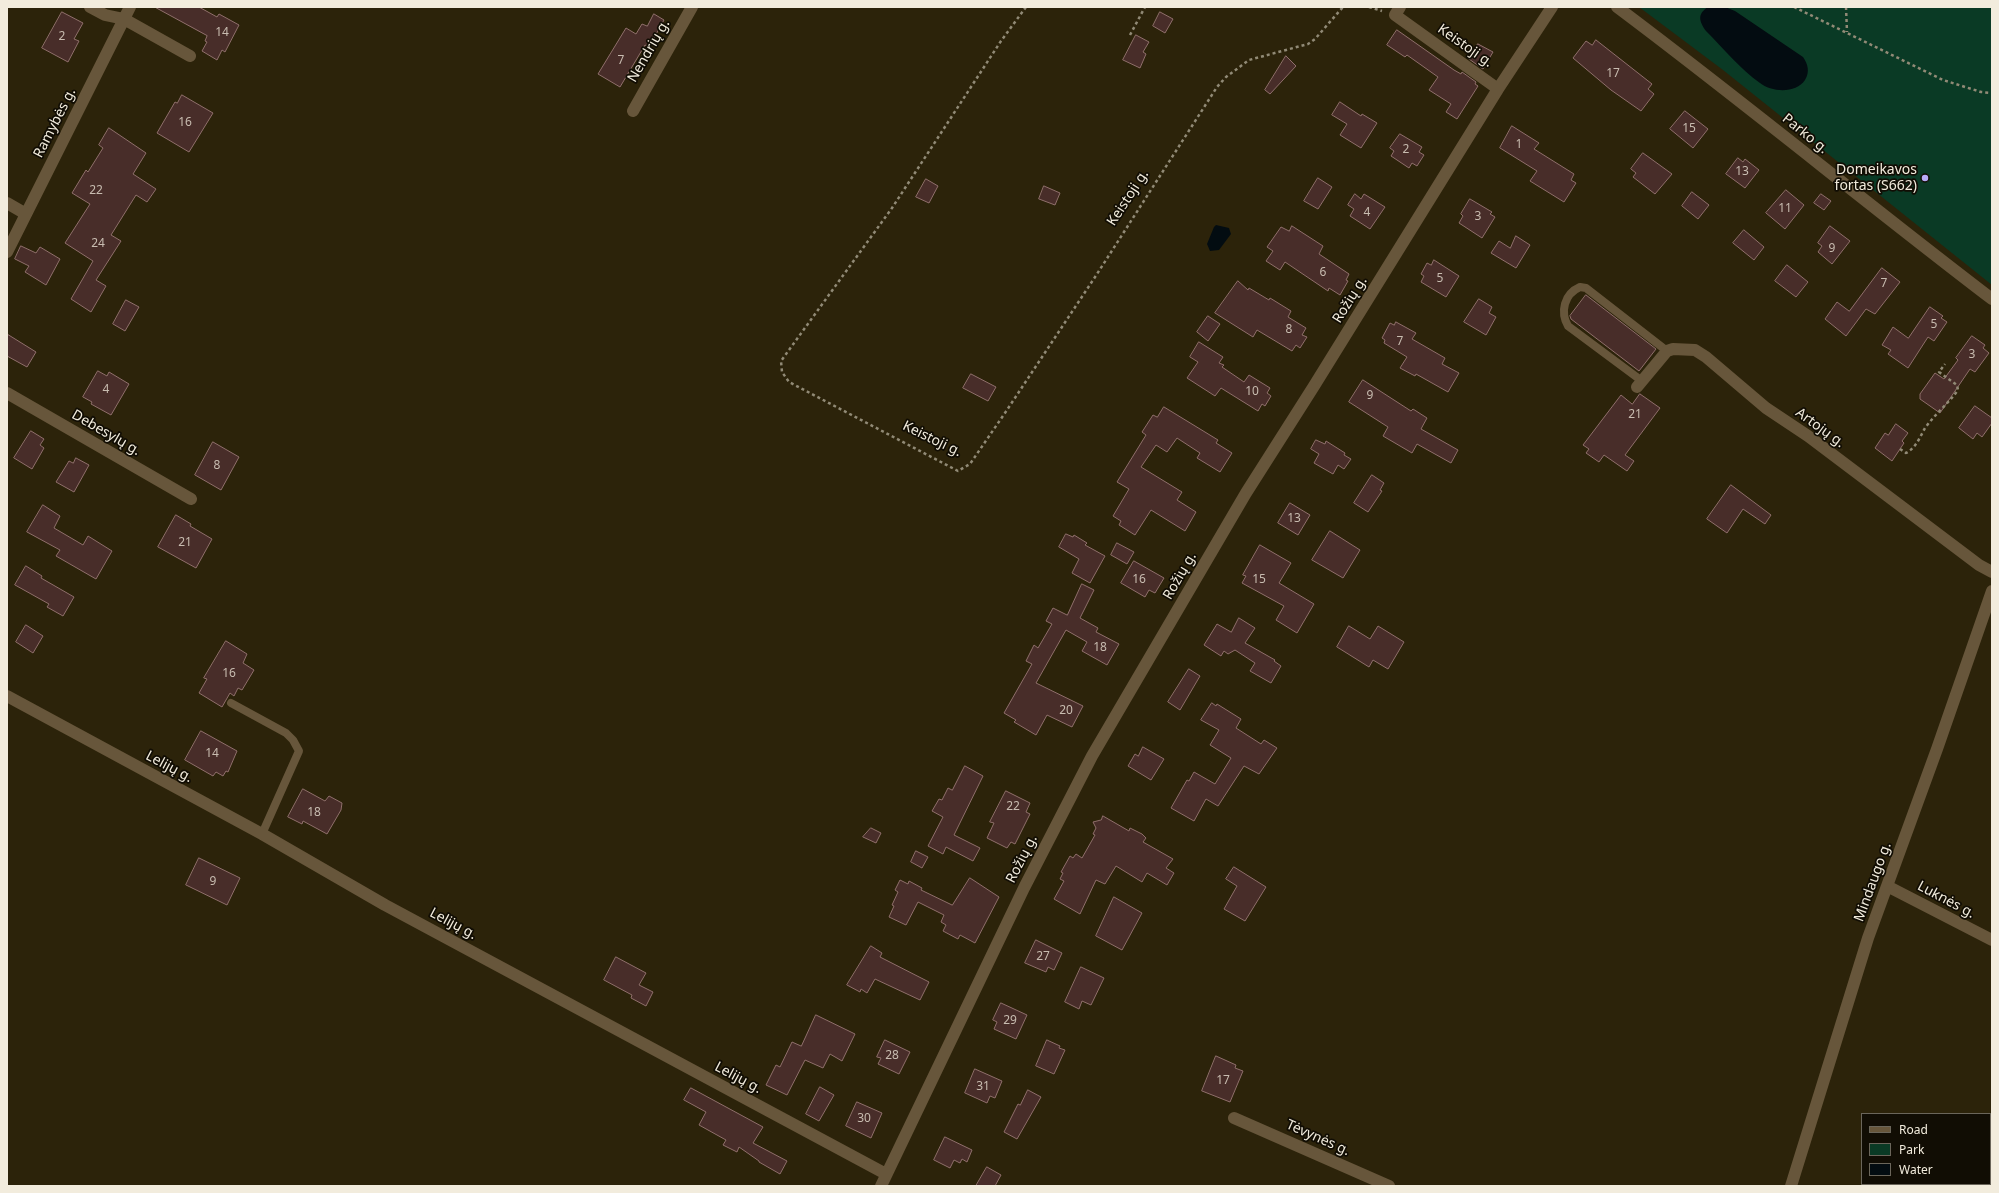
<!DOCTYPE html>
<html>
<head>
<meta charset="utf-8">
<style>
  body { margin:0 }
  #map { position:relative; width:1999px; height:1193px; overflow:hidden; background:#2c230a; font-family:"Noto Sans",sans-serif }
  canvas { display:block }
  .frame { position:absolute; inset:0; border:8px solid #f2ecdd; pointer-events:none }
  .legend { position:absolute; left:1861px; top:1113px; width:130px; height:72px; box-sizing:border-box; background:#110d04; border:1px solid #6b665b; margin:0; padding:5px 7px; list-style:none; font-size:12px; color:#f2ecdd }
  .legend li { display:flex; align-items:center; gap:8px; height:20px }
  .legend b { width:20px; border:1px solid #6b665b }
</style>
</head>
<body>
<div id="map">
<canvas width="1999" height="1193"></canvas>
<div class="frame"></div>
<ul class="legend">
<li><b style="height:5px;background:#67563b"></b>Road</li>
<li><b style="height:11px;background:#0a3a25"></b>Park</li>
<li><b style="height:11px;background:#030c11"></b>Water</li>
</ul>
</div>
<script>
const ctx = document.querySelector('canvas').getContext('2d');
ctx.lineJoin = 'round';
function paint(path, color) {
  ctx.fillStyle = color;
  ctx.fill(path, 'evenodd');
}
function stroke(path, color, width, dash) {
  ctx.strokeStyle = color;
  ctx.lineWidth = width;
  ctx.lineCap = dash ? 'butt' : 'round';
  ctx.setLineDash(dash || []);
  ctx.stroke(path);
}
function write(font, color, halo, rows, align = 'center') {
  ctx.font = font + ' "Noto Sans",sans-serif';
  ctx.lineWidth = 3.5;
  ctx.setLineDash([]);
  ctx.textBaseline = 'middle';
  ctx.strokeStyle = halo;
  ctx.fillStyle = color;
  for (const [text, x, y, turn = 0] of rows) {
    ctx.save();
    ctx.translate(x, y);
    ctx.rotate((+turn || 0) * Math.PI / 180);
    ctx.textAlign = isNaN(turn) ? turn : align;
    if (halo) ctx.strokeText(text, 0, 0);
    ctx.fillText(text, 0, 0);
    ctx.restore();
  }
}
const green = new Path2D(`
  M1639 7H1992V285L1723 70Z`);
const water = new Path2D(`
  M1708 7H1725L1735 11 1803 57C1808 64 1810 72 1805 80 1796 94 1771 92 1760 83 1741 70 1723 48 1706 31 1699 21 1697 14 1708 7Z
  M1216 225 1229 228 1231 234 1219 250 1210 251 1207 244 1214 227Z`);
const building = new Path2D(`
  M155 7H199L217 17 219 14 239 25 225 52 222 50 217 60 202 51 207 42 205 41 207 36Z
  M62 12 83 23 74 39 79 41 68 62 42 48Z
  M1160 12 1173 19 1165 33 1153 26Z
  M654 14 664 20 649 47 645 45 620 87 598 74 626 28 636 34 642 24 647 26Z
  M1397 30 1454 70 1461 74 1462 72 1476 82 1475 84 1478 86 1457 119 1446 112 1451 104 1429 90 1438 77 1407 55 1405 57 1387 45Z
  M1136 35 1149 42 1143 52 1146 54 1140 68 1123 60Z
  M1596 40 1652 84 1648 89 1654 94 1641 111 1611 90 1573 58 1586 41 1592 45Z
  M1478 44 1493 52 1483 69 1469 59Z
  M1286 56 1296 66 1270 94 1265 90Z
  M182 95 213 113 189 152 157 133 175 102 177 103Z
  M1340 102 1361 116 1362 114 1377 123 1361 148 1340 135 1347 124 1332 115Z
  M1685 111 1708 129 1693 148 1670 129Z
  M1512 126 1539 143 1534 149 1574 174 1571 180 1576 183 1564 202 1530 181 1537 171 1500 148Z
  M109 128 146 153 133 174 156 189 147 202 136 195 111 235 121 241 96 280 106 286 91 312 71 299 93 261 65 243 90 204 72 193 86 170 88 172 103 148 99 145Z
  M1400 134 1422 147 1419 152 1424 155 1417 166 1412 163 1409 168 1391 156 1394 151 1390 148Z
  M1643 153 1672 174 1655 194 1633 177 1636 173 1631 169Z
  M1738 158 1743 162 1745 159 1759 170 1745 188 1726 174Z
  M1318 178 1332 187 1318 209 1304 201Z
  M926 179 938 186 929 203 916 197Z
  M1044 186 1060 193 1055 205 1039 199Z
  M1786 190 1804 205 1785 229 1766 213Z
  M1692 192 1709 205 1698 219 1682 206Z
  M1355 194 1361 199 1364 194 1385 207 1370 229 1350 216 1354 209 1348 205Z
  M1821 194 1831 201 1824 210 1814 203Z
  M1470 199 1492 212 1490 214 1495 217 1482 238 1459 223 1463 216 1461 214Z
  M1292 226 1323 246 1319 254 1349 274 1346 280 1348 281 1340 295 1329 288 1328 291 1285 262 1280 270 1266 261 1273 251 1267 247 1281 227 1289 231Z
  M1830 226 1850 241 1832 264 1818 252 1822 246 1818 243Z
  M1744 230 1764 247 1754 260 1733 243Z
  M1516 236 1530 245 1516 268 1491 253 1499 241 1510 248Z
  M21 246 36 253 40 247 60 259 46 285 25 272 29 266 15 259Z
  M1434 260 1459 276 1446 297 1421 282 1424 276 1421 274 1427 263 1431 265Z
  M1787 265 1808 282 1796 297 1775 281Z
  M1882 268 1900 282 1875 314 1866 309 1846 336 1825 319 1837 302 1849 311Z
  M1238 281 1248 290 1249 288 1269 300 1270 298 1291 311 1288 317 1306 328 1302 335 1307 337 1300 348 1296 345 1292 351 1257 330 1253 337 1215 313Z
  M1586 295 1656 349 1639 371 1571 319 1570 316Z
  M1479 299 1492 307 1489 313 1496 317 1486 335 1464 322Z
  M126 300 139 307 125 331 113 324Z
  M1930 307 1943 316 1941 318 1947 322 1934 341 1928 337 1908 368 1888 354 1891 350 1882 345 1893 327 1908 338Z
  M1208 316 1220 324 1208 341 1197 332Z
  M1396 322 1416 333 1412 339 1445 358 1442 364 1459 373 1448 392 1416 374 1415 376 1400 368 1407 357 1384 343 1385 340 1382 338 1390 323 1394 325Z
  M7 334 36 352 27 367 7 356Z
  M1972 336 1985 345 1983 348 1989 353 1975 372 1970 369 1940 413 1920 399V394L1935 373 1944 379 1958 360 1956 358Z
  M1199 342 1223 357 1219 363 1224 365 1222 367 1244 382 1249 375 1270 388 1267 393 1271 396 1265 406 1262 404 1258 411 1221 388 1215 396 1187 378 1198 362 1190 357Z
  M98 371 107 376 109 372 129 384 111 415 91 404 92 402 83 397Z
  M971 374 996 387 988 401 963 388Z
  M1363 380 1411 411 1413 409 1427 418 1421 429 1458 450 1451 463 1417 444 1412 453 1383 436 1388 427 1349 402Z
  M1640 394 1660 408 1625 455 1634 461 1627 471 1604 455 1599 462 1586 453 1589 449 1583 445 1621 395 1632 404Z
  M1975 406 1992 418V423L1982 437 1977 433 1973 439 1959 428Z
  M1164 407 1218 440 1216 443 1232 453 1220 472 1197 458 1200 453 1177 438 1167 452 1156 445 1141 467 1182 492 1177 500 1196 512 1185 531 1151 510 1135 535 1119 525 1121 521 1113 516 1129 489 1117 482 1146 435 1142 432 1153 415 1157 417Z
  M1896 424 1908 433 1902 441 1904 443 1892 461 1875 448 1885 433 1888 435Z
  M31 431 44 439 40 445 44 448 32 469 14 458Z
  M1316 440 1325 444 1326 441 1345 453 1344 455 1351 459 1344 469 1338 465 1333 474 1314 463 1319 454 1311 449Z
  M213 442 239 457 221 490 195 475Z
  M76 458 89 465 74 492 56 482 69 461 73 463Z
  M1372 475 1384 483 1380 490 1382 491 1368 512 1354 503Z
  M1731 485 1771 515 1765 524 1743 509 1727 533 1707 519Z
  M1290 503 1310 515 1298 535 1278 523Z
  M43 505 60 516 54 528 83 545 88 536 112 551 96 579 56 556 60 550 27 532Z
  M176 515 191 524 190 526 212 539 196 568 158 547Z
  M1330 531 1360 550 1343 578 1312 560Z
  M1066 534 1073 537 1074 535 1087 543 1085 545 1105 556 1090 583 1072 573 1079 559 1059 547Z
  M1117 543 1134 552 1127 564 1111 555Z
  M1260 545 1291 563 1279 583 1314 604 1297 633 1276 620 1284 606 1242 583 1246 576 1243 575Z
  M1134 561 1164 578 1155 593 1149 590 1145 597 1121 583Z
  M26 566 42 576 41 578 74 597 63 616 47 607 49 604 15 585Z
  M1082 584 1094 590 1080 618 1098 628 1096 632 1119 644 1107 665 1082 651 1087 642 1066 630 1036 683 1083 706 1072 727 1047 715 1036 735 1014 722 1016 720 1004 713 1032 664 1026 661 1034 645 1038 648 1052 624 1046 621 1053 608 1067 615Z
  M1239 618 1255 628 1245 643 1275 660 1274 661 1281 666 1271 683 1250 671 1255 663 1235 650 1228 654 1224 651 1221 656 1204 645 1217 624 1231 632Z
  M26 625 43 636 33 653 16 642Z
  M1349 626 1370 639 1378 626 1404 642 1388 669 1373 660 1369 667 1337 647Z
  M226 641 247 654 243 663 254 670 242 690 238 688 234 696 230 693 222 707 199 693 207 679 204 678Z
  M1189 669 1200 676 1180 710 1168 702Z
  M1212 703 1216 706 1217 704 1241 719 1236 728 1261 744 1264 740 1277 748 1259 774 1244 766 1218 806 1206 799 1194 821 1171 808 1187 780 1189 781 1194 772 1215 784 1231 758 1210 745 1219 730 1201 720Z
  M201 731 237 751 228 772 226 771 223 776 216 772 213 776 185 760Z
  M1143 747 1164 759 1151 780 1128 766 1135 754 1138 756Z
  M965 766 983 776 954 835 980 848 973 861 946 847 943 854 928 846 943 817 932 811 939 799 942 800 948 788 952 790Z
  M303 789 325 801 329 796 342 803 341 810 327 834 303 821 302 824 288 817Z
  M1006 791 1030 803 1026 812 1030 814 1015 844 1011 842 1007 848 987 838 994 823 990 822Z
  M1103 816 1129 831 1130 828 1142 834 1146 838 1143 842 1173 859 1166 868 1174 873 1167 885 1147 873 1142 882 1116 866 1105 884 1096 880 1080 914 1054 899 1064 881 1060 879 1063 873 1061 872 1070 856 1073 858 1076 854 1082 858 1095 835 1093 834 1096 828 1093 822 1101 820Z
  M871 828 881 833 876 843 863 837Z
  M916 851 928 857 922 868 911 862Z
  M199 858 240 878 227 905 186 885Z
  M1234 867 1266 887 1245 921 1224 909 1237 886 1226 879Z
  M970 878 999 897 975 943 960 935 958 939 943 931 946 925 941 922 944 915 918 902 906 925 889 917 894 906 892 905 898 892 895 890 900 880 908 884 909 881 922 888 921 890 952 905Z
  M1114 897 1142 913 1122 950 1096 936Z
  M1036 940 1062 953 1054 970 1048 967 1046 972 1025 963Z
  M871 946 882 953 880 957 929 982 920 1000 875 979 867 993 861 989 860 992 847 985Z
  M616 957 646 973 639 985 653 992 646 1006 631 998 632 995 604 980Z
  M1081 967 1104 978 1091 1005 1082 1001 1079 1009 1065 1002Z
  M1001 1003 1027 1015 1016 1039 994 1029 997 1022 993 1020Z
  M816 1015 855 1034 842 1061 830 1054 823 1068 805 1060 787 1095 766 1085 776 1065 780 1067 792 1042 801 1046Z
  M885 1040 910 1052 899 1074 878 1064 881 1058 877 1057Z
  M1047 1040 1060 1046 1059 1048 1065 1050 1054 1074 1036 1066Z
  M1216 1056 1236 1065 1235 1068 1243 1071 1230 1102 1202 1091Z
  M975 1069 1002 1081 995 1098 990 1096 987 1103 965 1093Z
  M820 1087 834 1095 819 1121 806 1114Z
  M691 1088 763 1127 753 1143 787 1161 780 1174 759 1162V1161L739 1147 737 1152 723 1145 726 1140 699 1125 706 1112 684 1100Z
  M1028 1090 1041 1097 1017 1139 1004 1132 1018 1104 1020 1105Z
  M857 1102 882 1113 871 1138 846 1126Z
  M945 1137 972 1150 967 1162 962 1159 960 1163 954 1160 950 1168 934 1160Z
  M987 1167 1001 1175 995 1186H976Z`);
const path = new Path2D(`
  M1026 7 1001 41 892 208 781 361 782 372 789 382 958 471 970 464 1007 410 1097 274 1217 87 1226 77 1249 60 1308 44 1315 39 1343 7
  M1369 7 1382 11
  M1794 7 1943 80 1981 92 1992 93
  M1846 7 1847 32
  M1130 35 1145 7
  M1900 449 1906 453C1916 448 1920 437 1925 428 1935 414 1948 404 1958 390L1957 385 1939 372 1945 364`);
const lane = new Path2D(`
  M1642 381 1568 326C1560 312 1564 294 1580 287L1586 288 1667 351
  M231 703 286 733 293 740 299 751 262 834`);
const street = new Path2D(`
  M90 7 105 15 124 19 190 56
  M1400 7 1395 15 1498 89
  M1617 7C1744 102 1866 203 1992 299
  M633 111 692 7
  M7 203 26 214
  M7 252 130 7
  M1637 387 1667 351 1673 349 1695 350 1706 357 1766 408 1808 436 1979 565 1992 572
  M7 393 191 499
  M7 696 262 834 385 905 886 1174
  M1887 886 1992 940
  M1234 1118 1389 1186
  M881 1186 1024 888 1092 756 1246 493 1314 386 1498 89 1552 7
  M1791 1186 1868 938 1937 749 1992 591`);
const markers = [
  [1925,178,4,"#b8abf7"]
];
const numberNames = [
  ["14",222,33],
  ["2",62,37],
  ["7",621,61],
  ["17",1613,74],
  ["16",185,123],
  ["15",1689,129],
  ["1",1519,145],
  ["2",1406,150],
  ["13",1742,172],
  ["22",96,191],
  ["11",1785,209],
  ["4",1367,213],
  ["3",1478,217],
  ["24",98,244],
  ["9",1832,249],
  ["6",1323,273],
  ["5",1440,279],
  ["7",1884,284],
  ["5",1934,325],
  ["8",1289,330],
  ["7",1400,342],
  ["3",1972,355],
  ["4",106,390],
  ["10",1252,392],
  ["9",1370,396],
  ["21",1635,415],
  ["8",217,466],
  ["13",1294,519],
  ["21",185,543],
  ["16",1139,580],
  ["15",1259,580],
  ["18",1100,648],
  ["16",229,674],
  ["20",1066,711],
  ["14",212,754],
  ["22",1013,807],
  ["18",314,813],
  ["9",213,882],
  ["27",1043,957],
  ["29",1010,1021],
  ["28",892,1056],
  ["17",1223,1081],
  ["31",983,1087],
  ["30",864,1119]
];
const streetNames = [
  ["Keistoji g.",1465,46,35],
  ["Nendrių g.",649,51,-60],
  ["Ramybės g.",55,123,-63],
  ["Parko g.",1805,134,39],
  ["Keistoji g.",1128,198,-57],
  ["Rožių g.",1350,300,-58],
  ["Artojų g.",1820,428,36],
  ["Debesylų g.",106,433,30],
  ["Keistoji g.",932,439,26],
  ["Rožių g.",1180,576,-60],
  ["Lelijų g.",169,767,28],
  ["Rožių g.",1022,859,-63],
  ["Mindaugo g.",1873,882,-70],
  ["Luknės g.",1946,900,28],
  ["Lelijų g.",453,924,28],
  ["Lelijų g.",738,1078,28],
  ["Tėvynės g.",1318,1138,24]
];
const poiNames = [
  ["Domeikavos",1917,170],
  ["fortas (S662)",1917,186]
];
paint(green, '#0a3a25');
paint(water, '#030c11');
paint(building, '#482d29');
stroke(building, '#8f6f6b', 1);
stroke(path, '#918a76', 2.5, [3, 3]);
stroke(lane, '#67563b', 8);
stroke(street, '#67563b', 12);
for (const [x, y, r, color] of markers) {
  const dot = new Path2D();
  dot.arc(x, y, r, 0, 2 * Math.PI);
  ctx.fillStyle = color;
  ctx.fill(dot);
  stroke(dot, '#110d04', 1.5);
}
write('12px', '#c8bcb0', null, numberNames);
write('14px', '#f2ecdd', '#110d04', streetNames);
write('14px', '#f2ecdd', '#110d04', poiNames, 'right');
</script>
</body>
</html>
